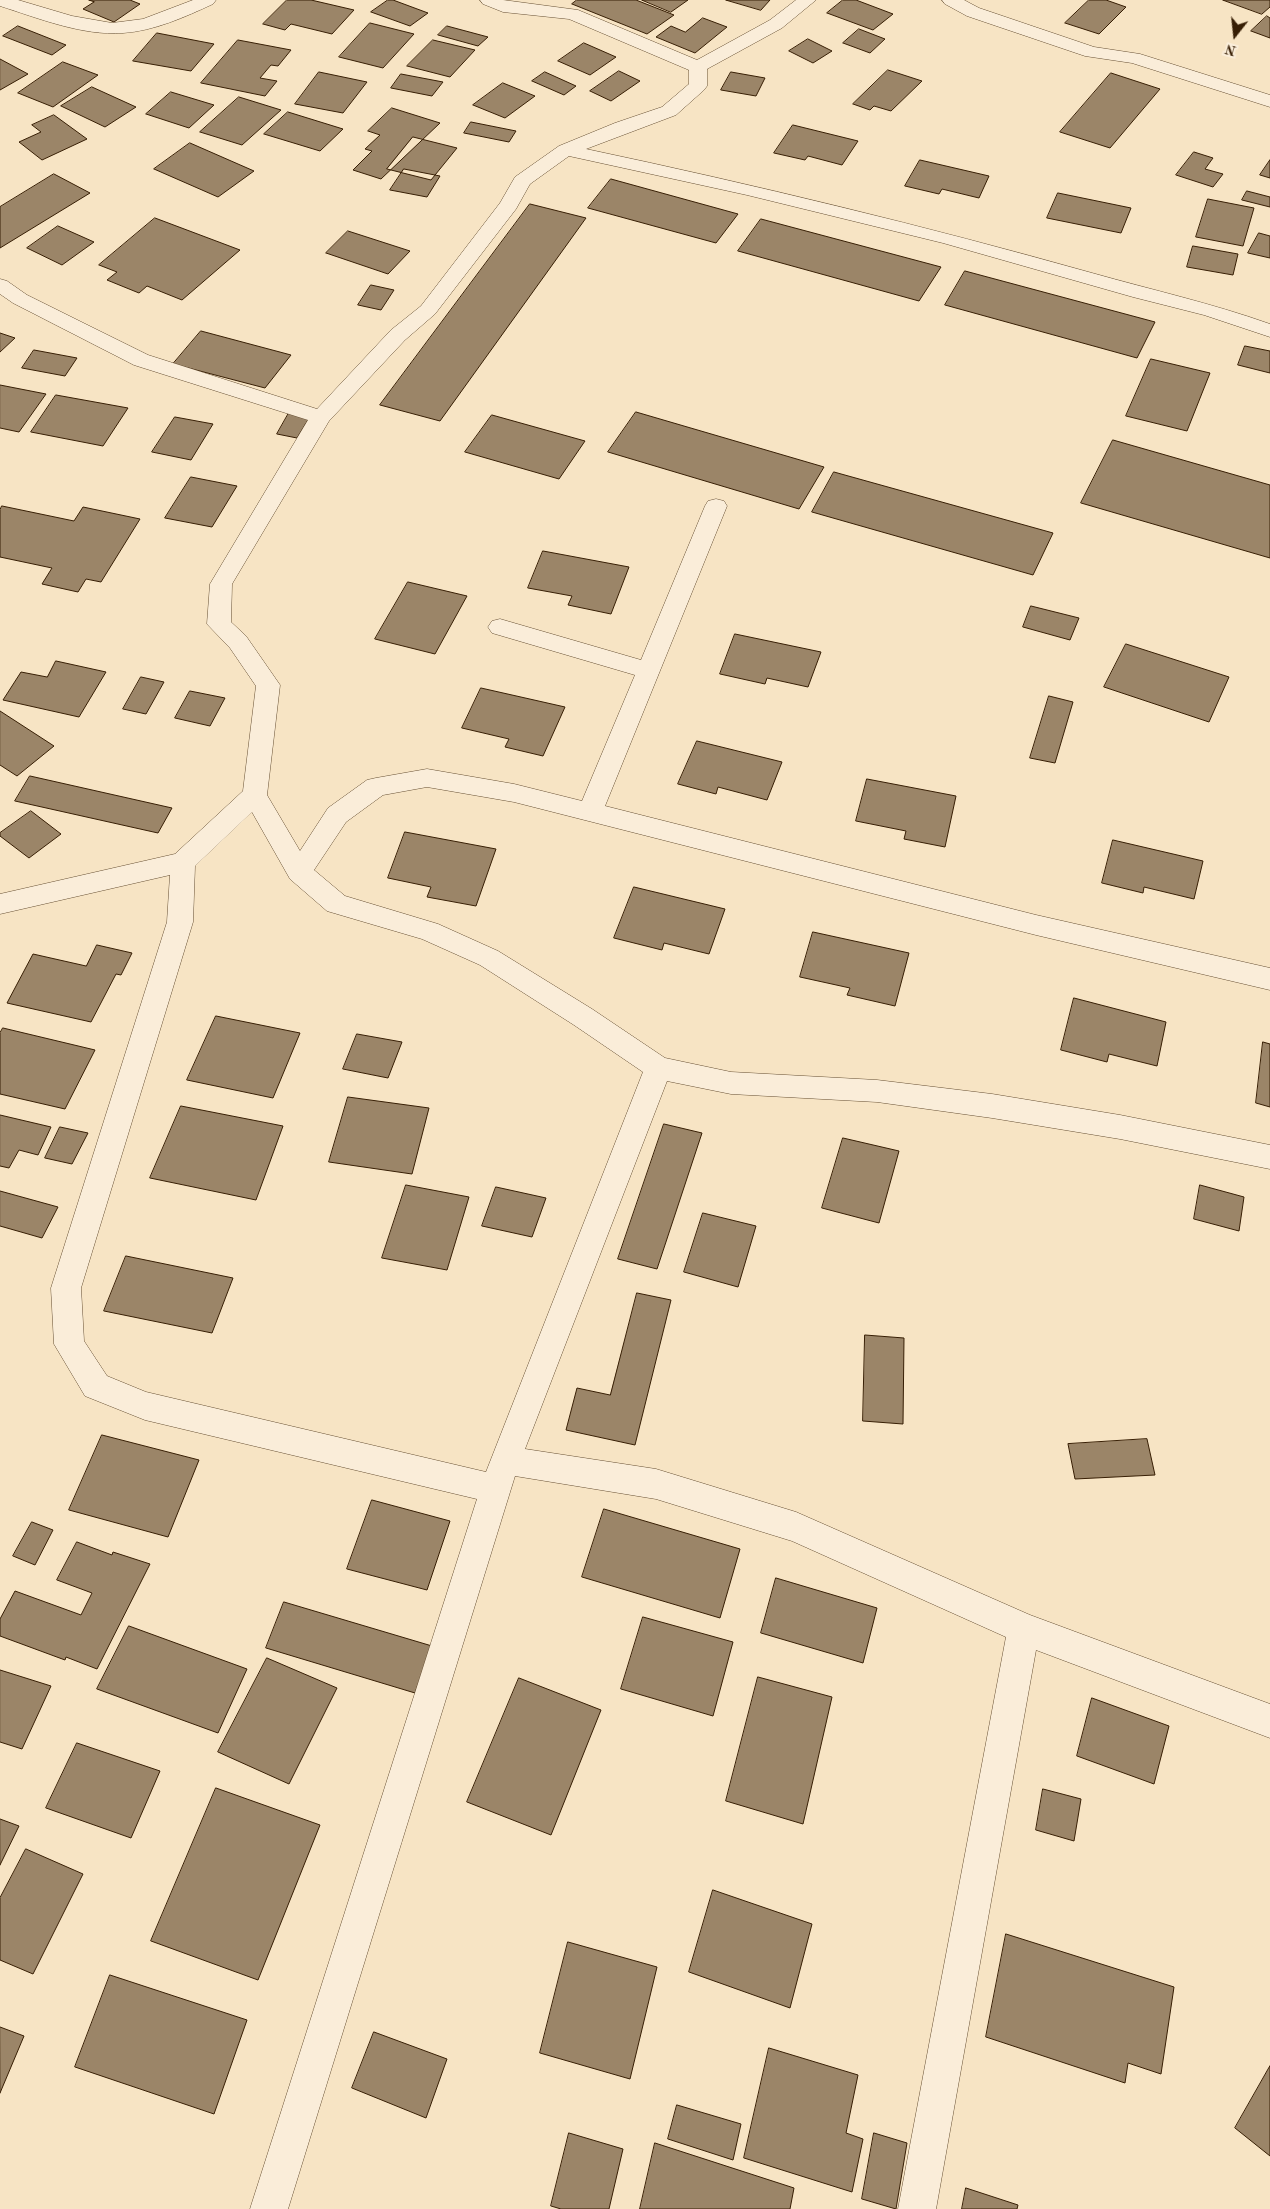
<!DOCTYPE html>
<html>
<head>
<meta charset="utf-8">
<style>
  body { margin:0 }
  #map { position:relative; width:1270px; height:2209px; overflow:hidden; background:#f7e4c4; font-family:"Old Standard TT",serif }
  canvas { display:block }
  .north { position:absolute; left:1210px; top:10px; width:50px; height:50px; -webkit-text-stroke:4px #faedd9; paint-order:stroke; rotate:196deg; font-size:14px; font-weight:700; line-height:20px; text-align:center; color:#371e04 }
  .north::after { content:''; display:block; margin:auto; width:18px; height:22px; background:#371e04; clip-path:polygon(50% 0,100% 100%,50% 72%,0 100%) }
</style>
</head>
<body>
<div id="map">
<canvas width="1270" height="2209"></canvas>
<div class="north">N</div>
</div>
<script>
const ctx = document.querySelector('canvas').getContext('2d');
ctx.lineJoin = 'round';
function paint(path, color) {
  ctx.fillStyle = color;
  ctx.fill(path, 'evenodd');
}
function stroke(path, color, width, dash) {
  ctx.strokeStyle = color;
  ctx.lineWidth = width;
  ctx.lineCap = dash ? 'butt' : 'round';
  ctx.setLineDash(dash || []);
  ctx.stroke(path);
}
const building = new Path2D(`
  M89 0H130L140 4 114 22 83 9 94 2Z
  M287 0H311L354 10 332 34 291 24 285 30 263 24Z
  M388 0H393L428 13 410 26 371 12Z
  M577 0H636L674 15 647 34 572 4Z
  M642 0H688L671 12Z
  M726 0H770L761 10Z
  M843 0H856L893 14 873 30 827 13Z
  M1089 0H1106L1126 7 1099 34 1065 23Z
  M1223 0H1270V7L1262 14Z
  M1267 16 1270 18V38L1251 31Z
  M703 18 727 27 695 53 656 37 671 26 685 32Z
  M370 23 414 34 383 68 339 57Z
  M18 26 66 45 52 55 3 36Z
  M447 26 488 37 478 46 438 35Z
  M859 29 885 39 870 53 843 43Z
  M157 33 214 44 191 71 133 61Z
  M808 39 832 51 813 63 789 51Z
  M238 40 291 50 278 66 271 65 260 78 277 81 265 96 201 83Z
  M433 40 475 50 450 77 407 66Z
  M584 43 616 57 590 75 558 61Z
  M0 59 28 74 0 90Z
  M63 62 98 75 53 107 18 93Z
  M888 70 922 81 891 111 874 106 870 110 853 104Z
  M619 71 640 81 611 101 590 91Z
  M319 72 367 82 343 113 295 104Z
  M545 72 576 86 564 95 532 81Z
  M731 72 765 78 756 96 721 90Z
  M1111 73 1160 89 1110 148 1060 132Z
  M401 74 443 82 432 96 391 88Z
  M503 83 535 96 505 118 473 105Z
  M92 87 136 107 105 127 61 106Z
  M171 92 214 105 189 128 146 114Z
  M239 97 281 110 242 145 200 132Z
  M392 108 440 123 381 179 353 170 372 151 365 149 380 135 368 131Z
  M288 112 343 129 320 151 264 134Z
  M54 115 87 139 42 160 19 142 41 132 32 125Z
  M471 122 516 131 509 142 464 133Z
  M793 125 858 141 842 165 808 156 805 160 774 153Z
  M413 137 457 148 431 180 387 169Z
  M190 143 254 171 218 197 154 169Z
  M1194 152 1213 158 1205 169 1223 174 1213 187 1176 175Z
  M920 160 989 176 979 198 942 189 939 194 905 186Z
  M1270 160V178L1260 175Z
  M404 169 440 176 427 197 390 190Z
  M54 174 90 193 0 248V207Z
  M611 179 738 214 716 243 588 208Z
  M1247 191 1270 197V207L1242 200Z
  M1058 193 1131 208 1121 233 1047 218Z
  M1208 199 1254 208 1243 246 1196 237Z
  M530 204 586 218 440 421 380 405Z
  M155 218 240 250 182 300 147 286 139 293 107 280 117 272 99 265Z
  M761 219 941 267 919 301 738 251Z
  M58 226 94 242 62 265 27 248Z
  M348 231 410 251 388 274 326 253Z
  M1259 233 1270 236V258L1248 253Z
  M1193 246 1238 254 1233 275 1187 267Z
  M965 271 1155 322 1137 358 945 305Z
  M371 285 394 290 381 310 358 305Z
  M201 331 291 355 265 388 173 364Z
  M0 333 15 338 0 352Z
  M1245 346 1270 351V373L1238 365Z
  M34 350 77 358 65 376 22 368Z
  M1151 359 1210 373 1187 431 1126 416Z
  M0 385 46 394 19 432 0 428Z
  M56 395 128 408 103 446 31 432Z
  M290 411 311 415 297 438 277 434Z
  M636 412 824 467 799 509 608 452Z
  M492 415 585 441 559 479 465 452Z
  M175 417 213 424 191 460 152 452Z
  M1113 440 1270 485V558L1081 503Z
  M834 472 1053 533 1033 575 812 512Z
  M191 477 237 486 212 527 165 518Z
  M2 506 74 521 83 507 140 519 101 582 86 579 78 592 42 584 52 568 0 557V510Z
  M543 551 629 567 611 614 568 605 572 596 528 588Z
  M408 582 467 596 435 654 375 639Z
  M1031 606 1079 618 1070 640 1023 627Z
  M735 634 821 652 808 687 767 678 765 684 720 674Z
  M1126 644 1229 677 1209 722 1104 687Z
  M56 661 106 672 79 717 3 700 21 672 47 677Z
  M141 677 164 682 146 714 123 709Z
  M481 688 565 707 543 756 505 747 509 739 462 728Z
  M190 691 225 698 210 726 175 718Z
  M1049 696 1073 702 1055 763 1030 758Z
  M0 711 54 746 17 776 0 765Z
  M697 741 782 762 767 800 718 787 716 794 678 784Z
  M30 776 172 808 158 833 15 801Z
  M867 779 956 796 945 847 904 839 906 831 856 821Z
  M31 811 61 834 29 858 0 836V833Z
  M405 832 496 849 476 906 427 897 431 887 388 878Z
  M1113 840 1203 861 1194 899 1144 887 1143 893 1102 883Z
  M634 887 725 909 709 954 664 943 662 950 614 938Z
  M813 932 909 953 895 1006 847 995 850 988 800 977Z
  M97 945 132 953 121 975 116 974 91 1022 7 1003 33 954 86 966Z
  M1074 998 1166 1022 1157 1066 1109 1054 1107 1062 1061 1050Z
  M216 1016 300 1033 273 1098 187 1080Z
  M3 1028 95 1050 65 1109 0 1094V1033Z
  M357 1034 402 1042 388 1078 343 1069Z
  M1263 1042 1270 1044V1107L1256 1103Z
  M348 1097 429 1108 412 1174 329 1162Z
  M181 1106 283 1126 256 1200 150 1178Z
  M0 1115 51 1127 38 1155 19 1150 9 1168 0 1166Z
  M664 1124 702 1133 657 1269 618 1259Z
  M60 1127 88 1133 72 1164 45 1158Z
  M843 1138 899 1151 879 1223 822 1208Z
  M406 1185 469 1197 447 1270 382 1258Z
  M1200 1185 1244 1197 1239 1231 1194 1219Z
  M496 1187 546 1198 532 1237 482 1226Z
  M0 1191 58 1207 42 1238 0 1226Z
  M703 1213 756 1226 738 1287 684 1272Z
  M126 1256 233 1278 212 1333 104 1311Z
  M637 1293 671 1300 635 1445 566 1430 577 1388 610 1395Z
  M865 1335 904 1338 903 1424 863 1421Z
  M102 1435 199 1460 168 1537 69 1510Z
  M1147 1439 1155 1475 1075 1479 1068 1444Z
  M372 1500 450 1521 427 1590 347 1569Z
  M604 1509 740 1549 720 1618 582 1577Z
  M32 1522 53 1530 35 1565 13 1556Z
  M77 1542 112 1555 113 1552 150 1564 97 1669 66 1657 65 1660 0 1636V1619L15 1591 81 1615 92 1593 57 1580Z
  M776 1578 877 1608 863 1663 761 1633Z
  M284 1602 432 1646 415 1693 266 1648Z
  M643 1617 733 1642 713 1716 621 1689Z
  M129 1626 247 1669 218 1733 97 1689Z
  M267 1658 337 1688 289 1784 218 1752Z
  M0 1670 51 1686 22 1749 0 1742Z
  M758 1677 832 1697 803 1824 726 1801Z
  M519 1678 601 1710 551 1835 467 1802Z
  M1092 1698 1169 1726 1154 1784 1077 1756Z
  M77 1743 160 1771 131 1838 46 1808Z
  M216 1788 320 1825 258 1980 151 1941Z
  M1043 1789 1081 1799 1074 1841 1036 1830Z
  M0 1819 19 1826 0 1865Z
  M26 1849 83 1874 33 1974 0 1960V1898Z
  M713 1890 812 1924 790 2008 689 1972Z
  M1006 1934 1174 1987 1161 2074 1128 2063 1125 2083 986 2037Z
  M568 1942 657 1967 630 2079 540 2053Z
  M110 1975 247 2020 214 2114 75 2067Z
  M0 2027 24 2036 0 2093Z
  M374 2032 447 2059 426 2118 352 2088Z
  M769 2048 858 2075 846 2133 863 2139 852 2192 744 2158Z
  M1270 2066V2156L1235 2128Z
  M677 2105 741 2124 733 2160 668 2139Z
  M569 2133 623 2149 609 2209H561L551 2206Z
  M874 2133 907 2143 896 2209 862 2199Z
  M655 2143 794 2188 790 2209H640Z
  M966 2188 1018 2205 1017 2209H962Z`);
const minor = new Path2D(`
  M0 0H18L72 16 112 23 143 19 193 0H216L213 4C185 17 154 31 123 33 82 36 38 18 0 6Z
  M480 0H503L578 10 697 60 770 20 796 0H816L782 28 707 69V86L704 90 676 115 586 149C756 185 925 226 1092 273 1152 290 1211 303 1270 324V337L1204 315 1133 297 943 243 747 195 569 156 530 184 516 209 435 314 405 340 329 421 232 584 231 622 246 636 280 685 267 795 300 851 328 808 367 780 376 778 427 769 514 784 582 801 635 675 492 633 488 627 492 621 500 619 641 660 705 506 708 501 716 499 724 501 727 506 605 806 1036 915 1270 968V990L1036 935 514 802 427 787 383 795 346 822 314 870 345 896 438 924 498 951 592 1009 665 1058 731 1072 877 1080 992 1094 1120 1115 1270 1145V1169L1120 1139 992 1118 877 1102 731 1094 667 1081 525 1449 656 1469 796 1512 1030 1615 1270 1704V1738L1036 1650 936 2209H898L1006 1637 792 1541 656 1499 515 1476 288 2209H250L477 1499 145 1420 85 1396 54 1344 51 1288 167 922 170 875 0 914V894L175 854 243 791 256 686 230 648 207 624 210 584 308 420 134 365 13 303 0 294V279L7 281 27 295 148 355 317 409 391 330 421 306 500 203 515 177 559 146 615 123 662 107 689 84V70L569 19 503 12 483 4ZM252 812 290 879 327 911 422 939 480 965 574 1025 643 1072 486 1472 146 1392 107 1376 84 1341 81 1288 193 922 195 866Z
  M942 0H964L979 8 1094 47 1140 54 1270 95V107L1132 63 1085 56 967 16 945 4Z`);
paint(building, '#9b8568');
stroke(building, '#371e04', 1);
stroke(minor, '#675034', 1);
paint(minor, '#faedd9');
</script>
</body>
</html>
